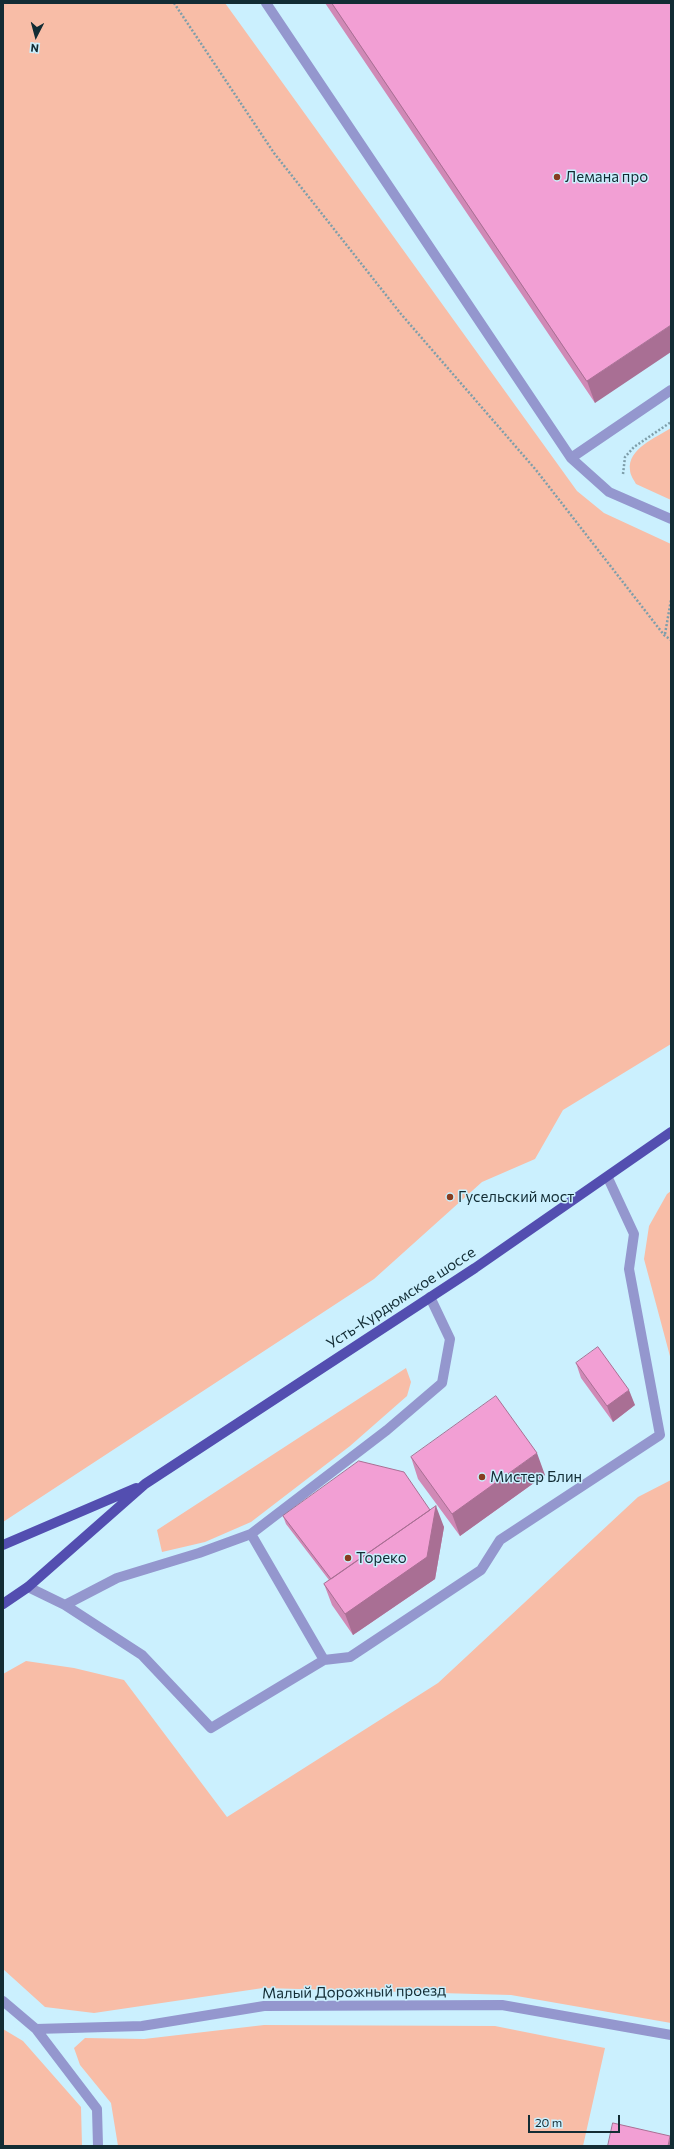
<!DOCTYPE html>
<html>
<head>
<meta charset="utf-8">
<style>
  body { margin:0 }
  #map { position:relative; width:674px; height:2149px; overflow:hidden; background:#cbf0fe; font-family:Commissioner,sans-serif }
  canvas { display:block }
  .frame { position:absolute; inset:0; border:4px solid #122c34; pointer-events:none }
  .north { position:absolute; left:16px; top:16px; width:40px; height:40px; -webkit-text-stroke:3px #cbf0fe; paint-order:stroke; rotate:186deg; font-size:11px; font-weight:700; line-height:16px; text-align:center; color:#122c34 }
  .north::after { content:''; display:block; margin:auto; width:14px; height:18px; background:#122c34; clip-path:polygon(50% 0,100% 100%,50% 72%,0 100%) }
  .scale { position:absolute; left:528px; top:2115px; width:92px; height:18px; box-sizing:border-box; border:2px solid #122c34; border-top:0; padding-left:5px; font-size:12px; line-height:14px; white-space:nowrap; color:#122c34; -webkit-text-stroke:3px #cbf0fe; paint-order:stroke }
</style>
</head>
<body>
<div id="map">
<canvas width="674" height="2149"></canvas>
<div class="frame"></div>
<div class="north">N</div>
<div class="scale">20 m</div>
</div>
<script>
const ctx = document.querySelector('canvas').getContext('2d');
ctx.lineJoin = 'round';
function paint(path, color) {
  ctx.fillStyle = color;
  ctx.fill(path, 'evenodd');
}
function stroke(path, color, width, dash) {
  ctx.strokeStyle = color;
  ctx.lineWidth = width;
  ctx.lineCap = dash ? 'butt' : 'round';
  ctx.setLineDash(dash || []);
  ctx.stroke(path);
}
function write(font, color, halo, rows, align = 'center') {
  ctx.font = font + ' Commissioner,sans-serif';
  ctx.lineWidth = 3;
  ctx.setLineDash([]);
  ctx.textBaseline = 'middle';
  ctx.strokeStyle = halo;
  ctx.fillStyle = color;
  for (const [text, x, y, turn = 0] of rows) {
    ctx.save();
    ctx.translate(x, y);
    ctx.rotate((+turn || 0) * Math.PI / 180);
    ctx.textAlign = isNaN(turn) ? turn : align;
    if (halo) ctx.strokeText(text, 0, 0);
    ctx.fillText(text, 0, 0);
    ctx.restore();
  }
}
const green = new Path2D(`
  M3 3H225L577 491 604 513 671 544V1044L563 1110 535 1159 482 1182 374 1279 3 1522Z
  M671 428V500L636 484C634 480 630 475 630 470 627 449 657 437 671 428Z
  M671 1191V1360L644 1259 649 1226 667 1194Z
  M406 1368 411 1382 407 1396 350 1446 251 1522 205 1542 162 1552 157 1530Z
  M671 1480V2023L511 1995 263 1988 94 2013 45 2007 3 1969V1674L26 1661 74 1668 124 1680 227 1817 438 1683 638 1497Z
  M264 2025 495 2026 605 2048 583 2146H118L111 2103 80 2065 74 2048 85 2038 144 2039Z
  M3 2029 23 2041 81 2107 82 2146H3Z`);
const path = new Path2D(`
  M174 3 274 153 401 314 536 470 664 635 671 640
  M623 474 625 457 634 447 671 422
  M665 634 671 600`);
const minor = new Path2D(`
  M266 3 571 458 609 492 671 519
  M571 458 671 390
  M251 1534 324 1660
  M28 1587 65 1605 117 1578 199 1553 251 1534 387 1430 442 1383 450 1339 430 1297
  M65 1605 142 1655 211 1728 324 1660 350 1657 481 1570 500 1540 660 1435 629 1269 634 1234 608 1178
  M3 2001 36 2029 97 2109 98 2146
  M36 2029 142 2026 264 2006 502 2005 671 2035`);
const major = new Path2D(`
  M3 1545 136 1488
  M3 1604 28 1587 145 1484 475 1268 671 1132`);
const wall = new Path2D(`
  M325 3H671L595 403Z
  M576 1363 635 1405 613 1422 581 1378Z
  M411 1457 545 1475 460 1536 418 1479Z
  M430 1510 444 1527 435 1579 353 1635 332 1605 324 1584 329 1580 286 1524 283 1516Z`);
const shadedWall = new Path2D(`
  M671 325V352L595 403 587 381Z
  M629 1390 635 1405 613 1422 607 1406Z
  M537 1453 545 1475 460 1536 452 1514Z
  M436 1506 444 1527 435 1579 353 1635 345 1614Z
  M670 2136 671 2138V2146H668Z`);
const building = new Path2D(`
  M332 3H671V325L587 381Z
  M598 1347 629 1390 607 1406 576 1363Z
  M496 1396 537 1453 452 1514 411 1457Z
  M359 1461 404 1472 430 1510 331 1579 283 1516Z
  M436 1506 427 1557 345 1614 324 1584Z
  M613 2123 670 2136 668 2146H608Z`);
const markers = [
  [557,177,4,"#863d20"],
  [450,1197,4,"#863d20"],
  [482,1477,4,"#863d20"],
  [348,1558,4,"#863d20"]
];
const poiNames = [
  ["Лемана про",565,177],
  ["Гусельский мост",458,1197],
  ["Мистер Блин",490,1477],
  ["Тореко",356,1558]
];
const streetNames = [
  ["Усть-Курдюмское шоссе",401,1298,-33],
  ["Малый Дорожный проезд",354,1992,-1]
];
paint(green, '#f8bda7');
stroke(path, '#7e9eaa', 2.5, [2, 2]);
stroke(minor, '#9497ce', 10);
stroke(major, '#534eb0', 10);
paint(wall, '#d089b6');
paint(shadedWall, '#a96f94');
paint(building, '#f29fd4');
stroke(building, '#a96f94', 1);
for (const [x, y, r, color] of markers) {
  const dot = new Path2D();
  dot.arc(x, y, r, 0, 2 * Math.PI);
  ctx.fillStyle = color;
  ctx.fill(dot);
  stroke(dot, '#cbf0fe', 1.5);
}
write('15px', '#122c34', '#cbf0fe', poiNames, 'left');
write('15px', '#122c34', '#cbf0fe', streetNames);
</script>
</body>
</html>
